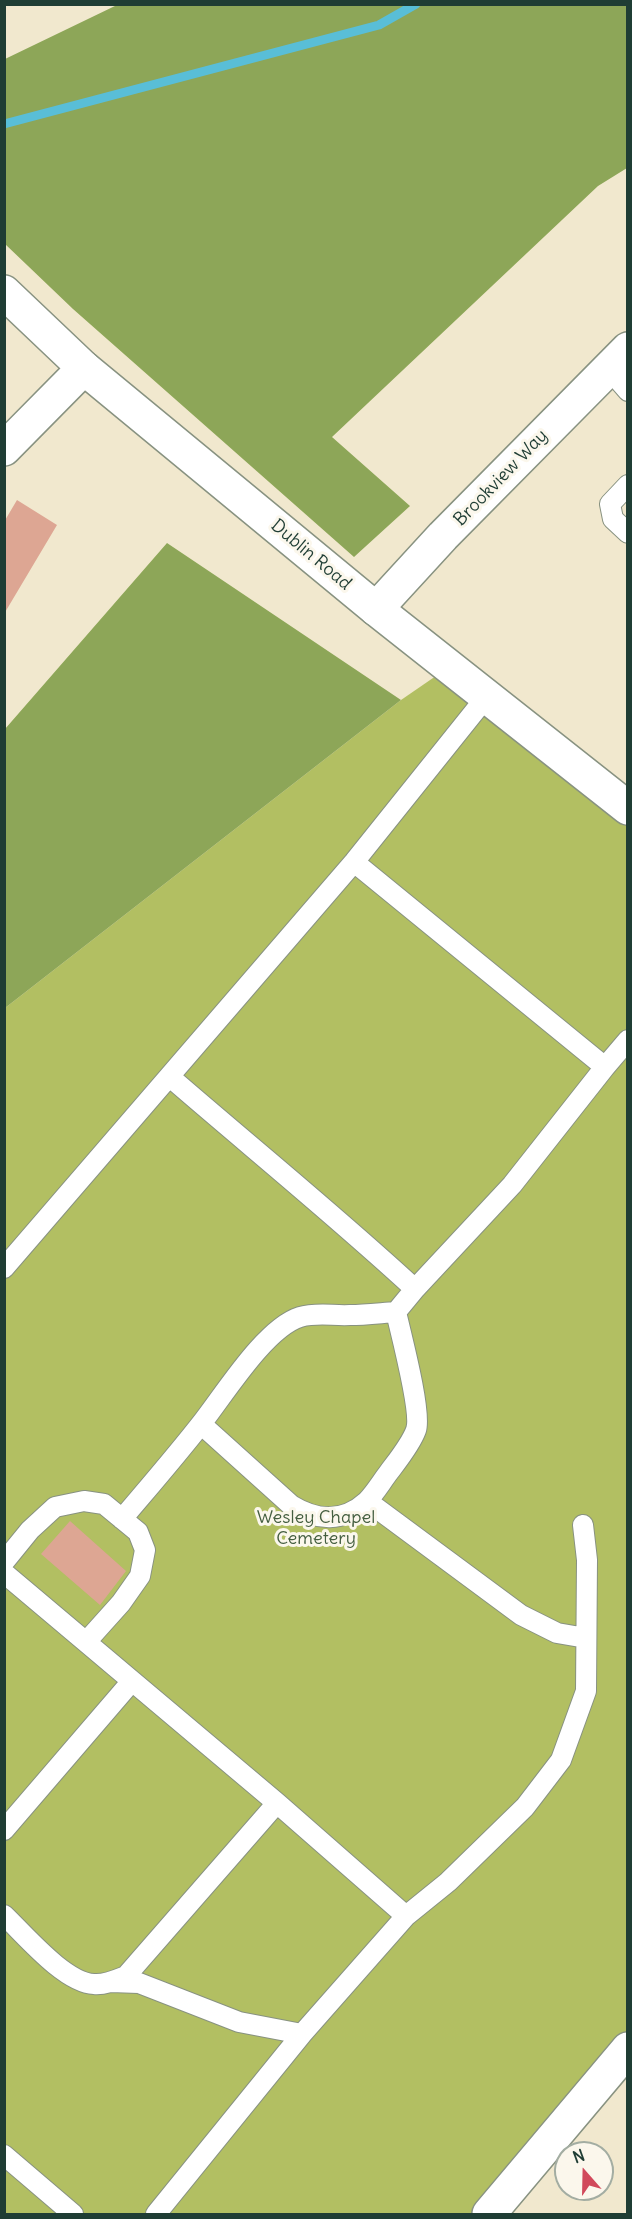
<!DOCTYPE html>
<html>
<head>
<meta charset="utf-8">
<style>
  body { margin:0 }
  #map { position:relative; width:632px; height:2219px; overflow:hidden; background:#f1e8ce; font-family:Delius,sans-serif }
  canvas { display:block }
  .frame { position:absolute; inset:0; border:6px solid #1f3d34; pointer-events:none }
  .north { position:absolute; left:554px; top:2141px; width:60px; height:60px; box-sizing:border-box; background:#fbf7ec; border:2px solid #a3ada2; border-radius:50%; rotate:340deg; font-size:16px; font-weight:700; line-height:24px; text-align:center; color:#1f3d34 }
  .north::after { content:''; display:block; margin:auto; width:21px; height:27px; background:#d1495b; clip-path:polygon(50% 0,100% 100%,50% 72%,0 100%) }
</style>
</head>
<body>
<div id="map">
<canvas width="632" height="2219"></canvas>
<div class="frame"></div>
<div class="north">N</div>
</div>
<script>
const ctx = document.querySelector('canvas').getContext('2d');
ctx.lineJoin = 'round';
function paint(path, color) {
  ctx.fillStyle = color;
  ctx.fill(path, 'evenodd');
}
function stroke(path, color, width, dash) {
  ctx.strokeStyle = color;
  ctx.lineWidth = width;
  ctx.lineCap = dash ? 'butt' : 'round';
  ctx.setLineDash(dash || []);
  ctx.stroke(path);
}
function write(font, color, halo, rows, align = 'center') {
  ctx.font = font + ' Delius,sans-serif';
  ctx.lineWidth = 6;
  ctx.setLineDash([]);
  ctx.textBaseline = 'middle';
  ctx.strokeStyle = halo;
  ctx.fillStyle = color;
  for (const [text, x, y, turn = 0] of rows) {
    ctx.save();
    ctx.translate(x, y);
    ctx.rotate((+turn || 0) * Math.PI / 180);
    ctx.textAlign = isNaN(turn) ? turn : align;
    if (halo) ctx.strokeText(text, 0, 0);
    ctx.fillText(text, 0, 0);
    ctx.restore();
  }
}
const green = new Path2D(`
  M449 667 627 808V2049L489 2214H5V1008L401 700Z`);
const forest = new Path2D(`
  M117 5H627V168L598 186 332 437 410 506 354 557 73 309 5 244V59Z
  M167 543 401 700 5 1008V729Z`);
const stream = new Path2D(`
  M4 124 379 25 416 4`);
const building = new Path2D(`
  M17 500 57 525 4 614V522Z
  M70 1521 126 1571 100 1605 41 1554Z`);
const lane = new Path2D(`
  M608 368 628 391
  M628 485 610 504 613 519 628 533
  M354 862 605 1067 512 1185 415 1289
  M605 1067 628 1040
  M170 1077C252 1148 336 1216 415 1289L396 1312
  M4 1268 354 862 487 696
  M367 1501 521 1615 557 1633 586 1638
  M122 1519C149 1487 176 1456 201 1424 224 1395 265 1328 300 1317 317 1312 333 1316 350 1315 365 1315 381 1313 396 1312 401 1334 422 1413 416 1430 411 1444 398 1460 389 1472 382 1481 375 1493 367 1501 343 1523 317 1521 291 1505L201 1424
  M4 1562 30 1530 55 1507 84 1501 104 1504 138 1532 145 1550 140 1576 121 1603 86 1642
  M4 1573 277 1803 406 1916 302 2034 156 2214
  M4 1830 132 1681
  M4 1915C25 1935 65 1983 94 1984 105 1985 116 1980 126 1976L277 1803
  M406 1916 448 1882 525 1807 561 1760 586 1691 587 1560 583 1525
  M111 1982 139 1983 239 2022 302 2034
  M4 2155 73 2214`);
const street = new Path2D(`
  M4 449 84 368
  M376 609 443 536 628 349`);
const primary = new Path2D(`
  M4 292 84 368 376 609 628 808
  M489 2214 628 2049`);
const streetNames = [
  ["Brookview Way",501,478,-46],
  ["Dublin Road",311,555,40]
];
const parkNames = [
  ["Wesley Chapel",316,1518],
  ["Cemetery",316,1539]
];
paint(green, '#b2bf62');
paint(forest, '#8da658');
stroke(stream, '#59bed7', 9);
paint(building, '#dda693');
stroke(lane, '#889281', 22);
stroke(street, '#889281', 36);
stroke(primary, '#889281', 36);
stroke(lane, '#fff', 20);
stroke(street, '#fff', 33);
stroke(primary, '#fff', 33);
write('18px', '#1f3d34', '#fbf7ec', streetNames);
write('18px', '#445e40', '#fbf7ec', parkNames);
</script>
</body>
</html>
